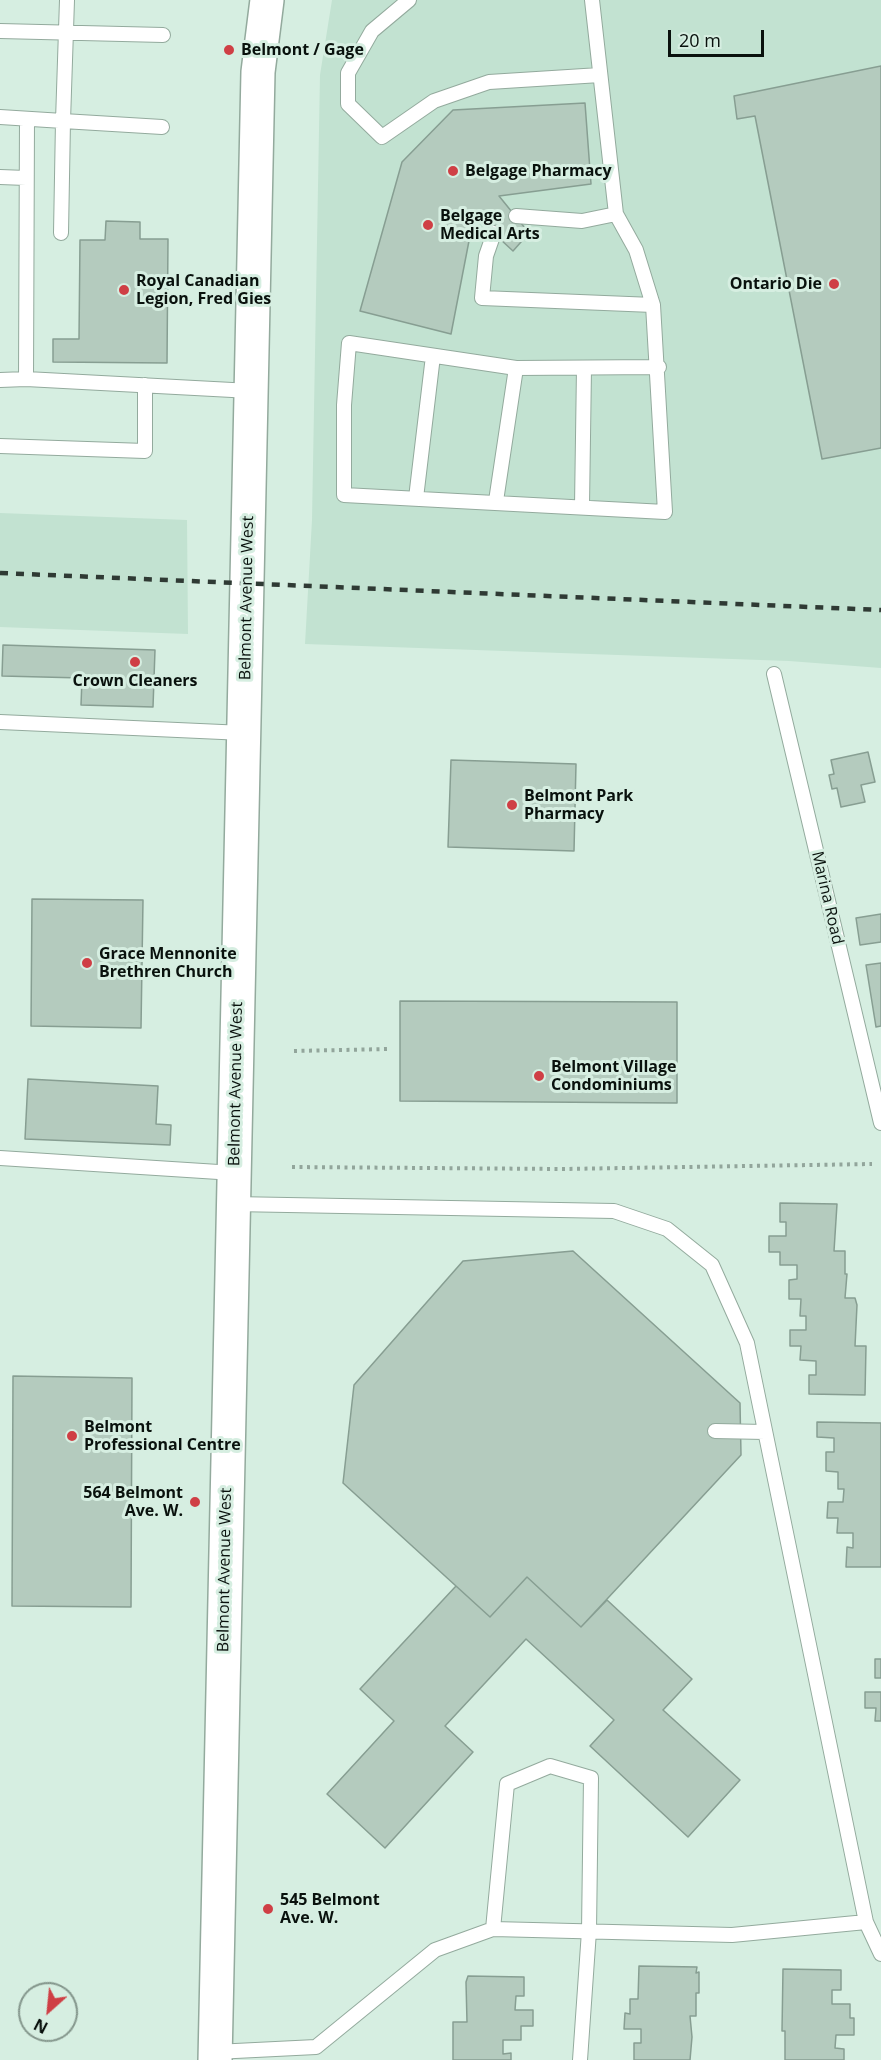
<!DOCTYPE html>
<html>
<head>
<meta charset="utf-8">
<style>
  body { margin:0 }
  #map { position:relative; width:881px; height:2060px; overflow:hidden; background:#d6eee1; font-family:"Open Sans",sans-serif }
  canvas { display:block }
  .north { position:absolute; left:18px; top:1982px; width:60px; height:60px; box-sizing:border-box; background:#d6eee1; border:2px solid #84968c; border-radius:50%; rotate:207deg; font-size:16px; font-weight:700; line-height:24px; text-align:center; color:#09110d }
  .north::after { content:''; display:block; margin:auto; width:21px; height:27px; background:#cf3f45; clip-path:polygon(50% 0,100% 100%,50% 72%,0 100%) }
  .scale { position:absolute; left:668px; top:30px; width:96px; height:27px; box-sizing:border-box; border:3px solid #09110d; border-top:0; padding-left:8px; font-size:18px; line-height:21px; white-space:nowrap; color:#09110d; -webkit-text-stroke:4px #d6eee1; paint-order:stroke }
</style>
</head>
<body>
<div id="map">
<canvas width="881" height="2060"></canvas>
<div class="north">N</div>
<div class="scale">20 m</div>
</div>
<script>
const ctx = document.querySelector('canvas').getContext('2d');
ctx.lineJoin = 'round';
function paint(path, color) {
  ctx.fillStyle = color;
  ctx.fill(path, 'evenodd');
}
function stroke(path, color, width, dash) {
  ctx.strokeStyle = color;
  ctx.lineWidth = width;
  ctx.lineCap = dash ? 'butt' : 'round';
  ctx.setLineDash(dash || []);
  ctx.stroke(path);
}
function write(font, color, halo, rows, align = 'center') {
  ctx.font = font + ' "Open Sans",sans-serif';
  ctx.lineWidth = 6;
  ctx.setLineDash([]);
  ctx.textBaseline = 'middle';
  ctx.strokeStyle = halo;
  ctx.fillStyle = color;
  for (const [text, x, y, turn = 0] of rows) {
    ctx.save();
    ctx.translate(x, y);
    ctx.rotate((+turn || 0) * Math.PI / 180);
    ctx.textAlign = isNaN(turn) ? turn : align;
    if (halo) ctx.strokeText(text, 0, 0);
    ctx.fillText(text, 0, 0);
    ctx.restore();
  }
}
const built = new Path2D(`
  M332 0H881V668L789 661 305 644 312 520 320 75Z
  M0 513 187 520 188 634 0 627Z`);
const building = new Path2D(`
  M881 66V448L822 459 755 116 737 119 734 96Z
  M585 103 591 184 499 196 529 233 513 251 474 215 451 334 360 311 402 162 453 110Z
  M106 221 140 222V239H168L167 363 53 362V339H79L80 240H105Z
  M3 645 155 650 153 707 81 705 82 678 2 676Z
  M868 752 875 782 861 785 865 802 841 807 837 788 832 789 829 775 834 774 831 760Z
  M451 760 576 764 574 851 448 847Z
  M32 899 143 900 141 1028 31 1026Z
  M881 914V942L860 945 856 918Z
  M881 963V1026L876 1027 866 965Z
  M400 1001 677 1002V1103L400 1101Z
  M28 1079 158 1086 156 1124 171 1125 170 1145 25 1139Z
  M780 1203 837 1204 834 1251H845V1274H847L845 1298H855L857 1305 855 1346H866L865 1395 809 1394V1375H816V1361L800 1360 801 1346H790V1330H806V1316H800L801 1299H789V1280L797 1279V1265H780V1252H769V1236H786V1222H780Z
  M573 1251 740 1403 741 1455 581 1627 527 1577 490 1617 343 1483 354 1385 463 1261Z
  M13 1376 132 1378 131 1607 12 1606Z
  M817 1422 881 1423V1567H846L847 1547 853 1548V1533H837L838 1518H827L828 1502H843L844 1489H838V1472L826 1471V1452H834V1438L817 1437Z
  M527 1577 581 1627 607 1600 692 1679 663 1710 740 1780 688 1837 590 1746 614 1720 526 1639 445 1726 473 1752 385 1848 327 1794 394 1721 360 1689 456 1586 490 1617Z
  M875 1659H881V1678H875Z
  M865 1692H881V1721H875L876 1708H865Z
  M639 1966 697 1967 696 1973 699 1972V1993H696V2016H690L692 2037 690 2060H634V2043H641V2029H624L625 2013 630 2014V1999H638Z
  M783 1969 841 1970V1990H832V2004H850V2018H854V2035H836L835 2048 844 2049V2060H785V2031H782Z
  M468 1976 524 1977V1996H516L515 2010H533V2026H521V2040H503V2054L511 2053V2060H453V2022H467L466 1982Z`);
const path = new Path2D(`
  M294 1051 389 1049
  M292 1167 562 1169 872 1164`);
const lane = new Path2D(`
  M409 0 372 31 348 73V104L382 137 434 101 489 82 600 75
  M592 0 616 214 636 250 653 305
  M0 31 163 35
  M0 117 63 121 67 0
  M0 177 26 178
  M516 216 582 221 616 214
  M61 233 63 121 162 127
  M494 233 486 256 482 298 653 305 665 512 344 495V405L349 343 516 368 659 367
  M26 379 27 119
  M0 380 26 379 251 391
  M0 446 145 451V385
  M416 498 433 356
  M496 501 516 368
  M582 506 584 368
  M774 674 881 1123
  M0 722 244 733
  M0 1158 234 1173
  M715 1431 765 1432
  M866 1922 881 1954
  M493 1929 507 1784 550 1766 591 1778 589 1931 580 2060
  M215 2052 316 2047 435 1950 493 1929 732 1935 866 1922 747 1343 712 1265 667 1229 614 1211 233 1204`);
const secondary = new Path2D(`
  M215 2060 258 72 267 0`);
const rail = new Path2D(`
  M0 573 881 610`);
const markers = [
  [229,50,6,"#cf3f45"],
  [453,171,6,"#cf3f45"],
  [428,225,6,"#cf3f45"],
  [834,284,6,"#cf3f45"],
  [124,290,6,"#cf3f45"],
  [135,662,6,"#cf3f45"],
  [512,805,6,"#cf3f45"],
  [87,963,6,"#cf3f45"],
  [539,1076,6,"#cf3f45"],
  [72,1436,6,"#cf3f45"],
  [195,1502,6,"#cf3f45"],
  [268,1909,6,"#cf3f45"]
];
const poiNames = [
  ["Belmont / Gage",241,50],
  ["Belgage Pharmacy",465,171],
  ["Belgage",440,216],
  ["Medical Arts",440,234],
  ["Royal Canadian",136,281],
  ["Legion, Fred Gies",136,299],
  ["Ontario Die",822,284,"right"],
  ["Crown Cleaners",135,681,"center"],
  ["Belmont Park",524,796],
  ["Pharmacy",524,814],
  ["Grace Mennonite",99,954],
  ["Brethren Church",99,972],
  ["Belmont Village",551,1067],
  ["Condominiums",551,1085],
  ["Belmont",84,1427],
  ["Professional Centre",84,1445],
  ["564 Belmont",183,1493,"right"],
  ["Ave. W.",183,1511,"right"],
  ["545 Belmont",280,1900],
  ["Ave. W.",280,1918]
];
const streetNames = [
  ["Belmont Avenue West",247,598,-89],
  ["Marina Road",827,898,77],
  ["Belmont Avenue West",236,1084,-89],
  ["Belmont Avenue West",225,1570,-89]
];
paint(built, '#c2e2d1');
paint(building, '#b4cbbe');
stroke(building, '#879e92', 1.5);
stroke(lane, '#93aa9d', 16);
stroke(secondary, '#93aa9d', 36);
stroke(path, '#92a59b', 4, [3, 4.5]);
stroke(lane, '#fff', 14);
stroke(secondary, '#fff', 33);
stroke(rail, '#2f3a34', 4.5, [8, 8]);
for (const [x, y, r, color] of markers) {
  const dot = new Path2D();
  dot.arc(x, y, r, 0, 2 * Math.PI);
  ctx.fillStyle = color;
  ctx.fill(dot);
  stroke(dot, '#d6eee1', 2);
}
write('bold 16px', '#09110d', '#d6eee1', poiNames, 'left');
write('16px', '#09110d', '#d6eee1', streetNames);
</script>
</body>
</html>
